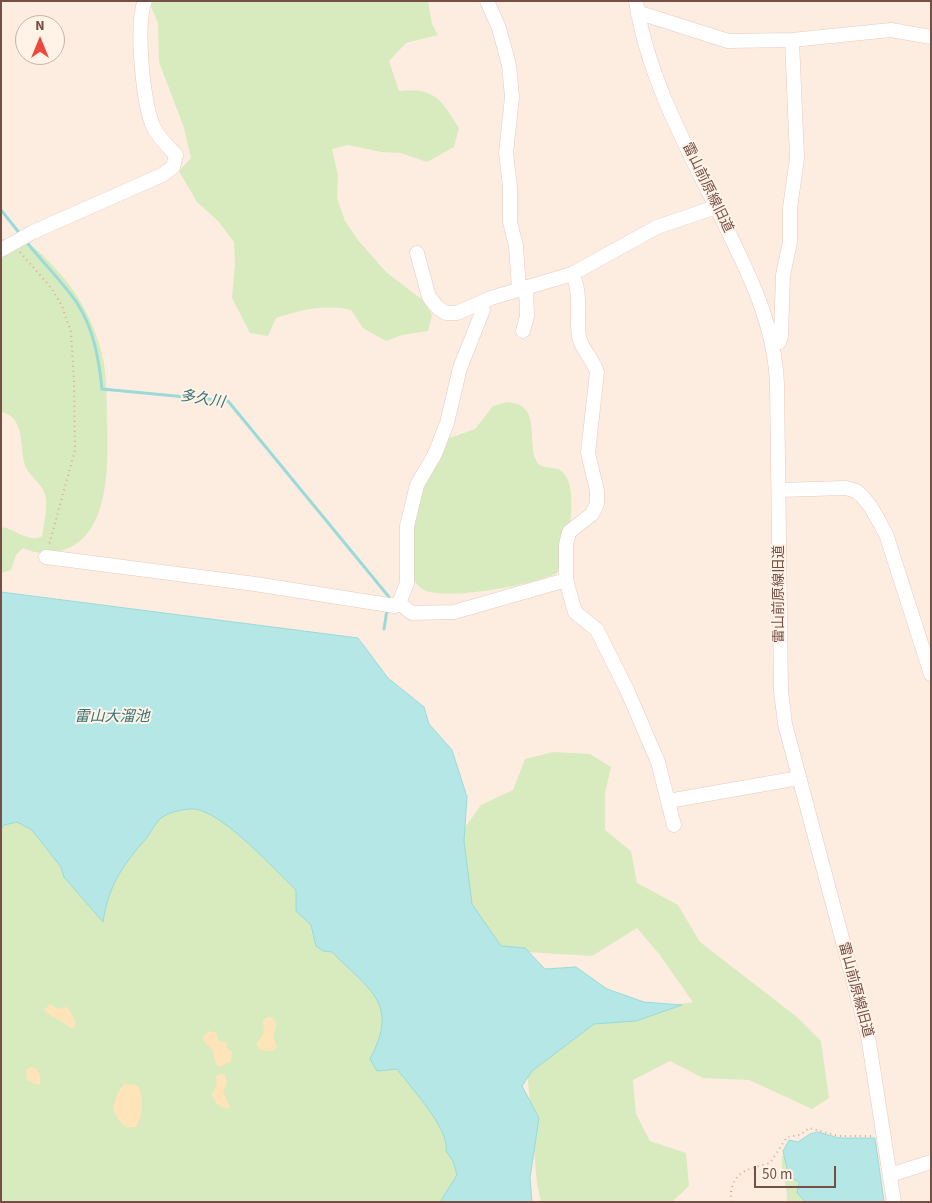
<!DOCTYPE html>
<html>
<head>
<meta charset="utf-8">
<style>
  body { margin:0 }
  #map { position:relative; width:932px; height:1203px; overflow:hidden; background:#fdede0; font-family:"Source Sans 3",sans-serif }
  canvas { display:block }
  .frame { position:absolute; inset:0; border:2px solid #754f46; pointer-events:none }
  .north { position:absolute; left:15px; top:15px; width:50px; height:50px; box-sizing:border-box; background:#fff2e7; border:1px solid #c8b1a7; border-radius:50%; rotate:0deg; font-size:14px; font-weight:700; line-height:20px; text-align:center; color:#754f46 }
  .north::after { content:''; display:block; margin:auto; width:18px; height:22px; background:#ee483e; clip-path:polygon(50% 0,100% 100%,50% 72%,0 100%) }
  .scale { position:absolute; left:754px; top:1166px; width:82px; height:22px; box-sizing:border-box; border:2px solid #754f46; border-top:0; padding-left:6px; font-size:15px; line-height:18px; white-space:nowrap; color:#754f46; -webkit-text-stroke:4px #fff2e7; paint-order:stroke }
</style>
</head>
<body>
<div id="map">
<canvas width="932" height="1203"></canvas>
<div class="frame"></div>
<div class="north">N</div>
<div class="scale">50 m</div>
</div>
<script>
const ctx = document.querySelector('canvas').getContext('2d');
ctx.lineJoin = 'round';
function paint(path, color) {
  ctx.fillStyle = color;
  ctx.fill(path, 'evenodd');
}
function stroke(path, color, width, dash) {
  ctx.strokeStyle = color;
  ctx.lineWidth = width;
  ctx.lineCap = dash ? 'butt' : 'round';
  ctx.setLineDash(dash || []);
  ctx.stroke(path);
}
function write(font, color, halo, rows, align = 'center') {
  ctx.font = font + ' "Source Sans 3","Noto Sans JP",sans-serif';
  ctx.lineWidth = 4;
  ctx.setLineDash([]);
  ctx.textBaseline = 'middle';
  ctx.strokeStyle = halo;
  ctx.fillStyle = color;
  for (const [text, x, y, turn = 0] of rows) {
    ctx.save();
    ctx.translate(x, y);
    ctx.rotate((+turn || 0) * Math.PI / 180);
    ctx.textAlign = isNaN(turn) ? turn : align;
    if (halo) ctx.strokeText(text, 0, 0);
    ctx.fillText(text, 0, 0);
    ctx.restore();
  }
}
const green = new Path2D(`
  M428 1 432 24 438 35 406 43 389 61 399 91C435 87 441 100 459 128L454 147 427 162 401 153 381 152 348 145 332 149 338 176 337 198 345 221 358 240 386 272 424 301 432 315 428 331 402 335 386 341 363 328 351 310C324 304 301 310 276 318L268 336 250 333 232 298 235 264 234 242 218 221 197 202 179 171 191 158 184 128 159 62 158 23 149 2Z
  M1 239C27 238 39 250 55 268 78 292 94 322 102 354 107 374 106 394 107 415 108 457 113 538 60 551 47 554 35 554 23 548L16 555 11 570 1 573V527C15 528 29 544 42 536 44 526 47 508 46 498 44 484 29 477 25 465 19 447 26 417 1 412Z
  M507 402C542 404 527 439 536 460 540 470 552 466 560 470 583 485 566 553 557 573 535 585 445 601 424 590 415 585 412 576 409 568L417 473 421 464 426 456 444 440 475 429 493 406Z
  M553 752 590 754 611 767 605 793V830L631 851 637 883 678 905 700 942 797 1017 821 1041 829 1098 812 1109 749 1080 703 1078 670 1061 633 1080 636 1114 650 1141 686 1153 689 1186 672 1202H541L537 1184 527 1070 593 1018 693 1002 659 954 637 928 592 956 493 950 466 912 454 843 481 805 513 790 525 759Z
  M160 806H212L285 867 382 992 400 1062 445 1122 466 1172 451 1202H1V823Z
  M787 1154 793 1175 809 1202H787C788 1186 780 1172 782 1156Z`);
const sand = new Path2D(`
  M50 1004 58 1009 67 1007 75 1020V1027L70 1028C63 1019 51 1019 44 1010Z
  M269 1017 275 1020 276 1025 273 1037 277 1047 274 1050 266 1051 259 1049 257 1044 264 1032 263 1020Z
  M209 1031 216 1033 218 1041 227 1042 226 1048 232 1052 231 1061 220 1067 216 1064 213 1051 203 1040V1036Z
  M31 1067 37 1069 40 1077V1086L27 1080 26 1070Z
  M221 1074 225 1075 227 1083 223 1092 230 1107 227 1109 217 1104 211 1094 217 1085 216 1076Z
  M125 1084 137 1085C145 1097 142 1116 136 1127H126L118 1119 113 1109 118 1092Z`);
const water = new Path2D(`
  M1 592 358 638 388 678 424 707 429 724 452 750 467 797 464 841 472 904 501 946 525 948 545 969 576 967 607 989 644 1002 682 1005 636 1021 594 1024 532 1071 522 1086 539 1118 530 1178 532 1202H440L457 1175 453 1161 446 1151C450 1129 410 1087 397 1069L377 1071 370 1059C400 1003 369 990 332 952L323 951 316 946 311 925 296 911V890C273 868 228 818 199 810 191 807 174 811 166 815 154 821 152 833 144 841 121 867 108 888 103 922L64 877 61 867 32 830 17 822 4 825 1 829Z
  M818 1132 839 1138H875L884 1202H806L797 1193 799 1182 789 1177 783 1151 789 1140 798 1142 810 1134Z`);
const stream = new Path2D(`
  M1 210 21 235
  M25 240C42 262 62 281 77 303 94 329 99 360 102 389L228 401 389 597V601
  M384 629 387 610`);
const path = new Path2D(`
  M20 252 52 289 62 306 71 332 74 382 75 450 49 545
  M731 1202C729 1172 747 1169 770 1163L787 1137 800 1135 809 1128 839 1136H871`);
const minor = new Path2D(`
  M487 1 499 28 509 65 512 97 506 153 510 187V222L516 246 519 289
  M636 1C648 81 691 155 726 227 751 278 775 327 777 385L781 691 785 724 868 1036 894 1202
  M638 15 643 14 728 41 792 40 891 30 931 37
  M1 250 33 232 162 175 173 167 176 155C168 147 159 138 154 128 143 107 135 21 145 1
  M417 253 429 297 438 308 446 313H457L491 298 572 274 657 227 716 207
  M572 274C582 292 576 317 579 337 582 350 593 359 597 372L588 453 597 491V504L592 514 569 532 566 545V580L575 612 597 630 627 690 658 762 674 825
  M523 331 527 316 526 287
  M773 343 779 342 781 336 783 275 790 242V208L797 158 792 40
  M779 490 846 488 856 491 862 496 871 507 886 534 931 674
  M46 557 255 584 395 606 400 601 407 583V526L417 485 435 454 447 423 460 368 483 310 479 304
  M399 603 412 613 454 612 566 580
  M668 801 799 778
  M890 1175 931 1162`);
const streetNames = [
  ["雷山前原線旧道",707,188,64],
  ["雷山前原線旧道",780,594,-90],
  ["雷山前原線旧道",855,990,75]
];
const waterNames = [
  ["多久川",202,400,9],
  ["雷山大溜池",112,718]
];
paint(green, '#d8ebbe');
paint(sand, '#ffe4b9');
paint(water, '#b4e7e6');
stroke(water, '#9adad9', 1);
stroke(stream, '#9adad9', 3);
stroke(minor, '#e4cabf', 15);
stroke(path, '#d9a89a', 2, [1, 4]);
stroke(minor, '#fff', 14);
write('14px', '#754f46', '#fff2e7', streetNames);
write('italic 15px', '#377475', '#fff2e7', waterNames);
</script>
</body>
</html>
